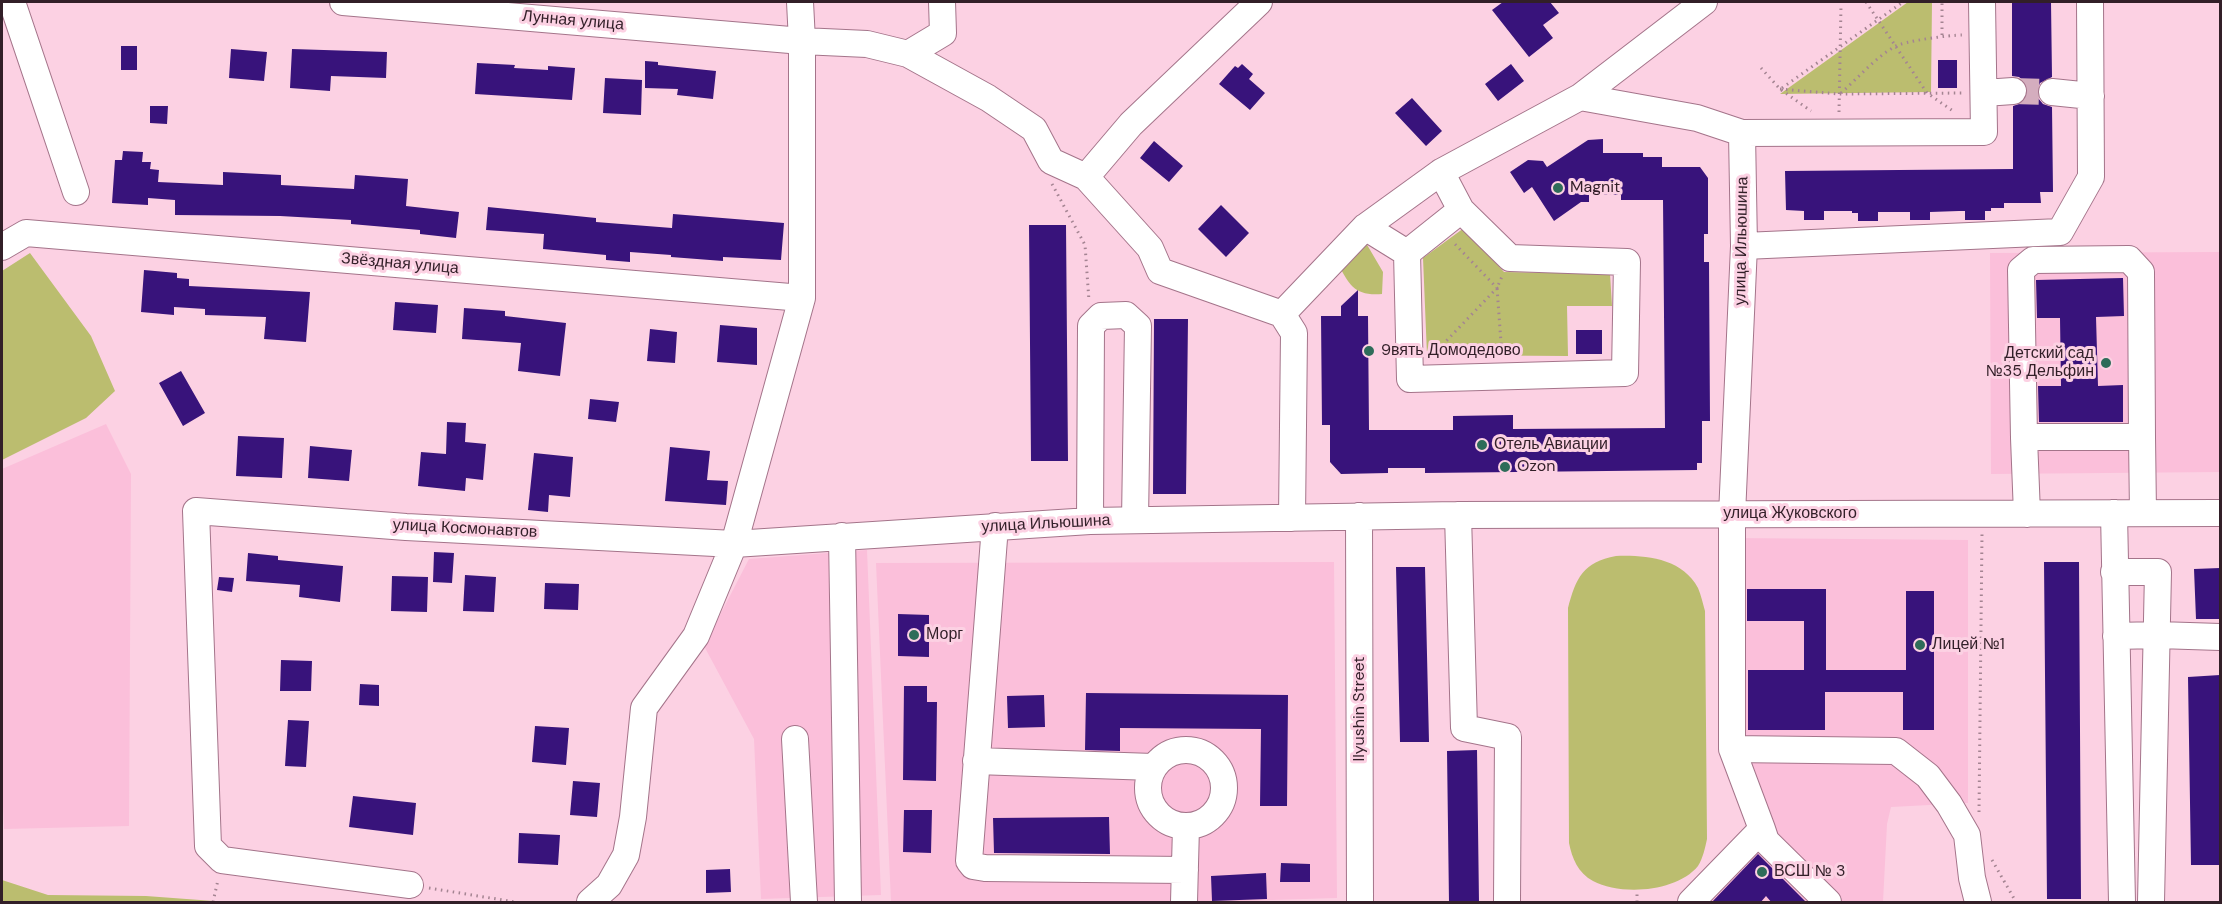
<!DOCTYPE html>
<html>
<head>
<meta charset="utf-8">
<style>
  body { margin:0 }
  #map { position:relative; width:2222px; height:904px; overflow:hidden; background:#fcd1e3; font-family:"DM Sans",sans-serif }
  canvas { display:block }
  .frame { position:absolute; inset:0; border:3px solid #321f28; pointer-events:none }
</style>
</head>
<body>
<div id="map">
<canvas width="2222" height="904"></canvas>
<div class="frame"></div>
</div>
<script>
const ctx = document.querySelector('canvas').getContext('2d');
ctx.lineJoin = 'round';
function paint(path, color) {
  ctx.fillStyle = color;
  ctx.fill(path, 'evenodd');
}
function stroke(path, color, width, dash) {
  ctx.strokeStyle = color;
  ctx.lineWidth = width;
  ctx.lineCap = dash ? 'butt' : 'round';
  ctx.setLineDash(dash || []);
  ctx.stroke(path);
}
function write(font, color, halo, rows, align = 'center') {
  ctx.font = font + ' "DM Sans",sans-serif';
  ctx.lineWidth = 6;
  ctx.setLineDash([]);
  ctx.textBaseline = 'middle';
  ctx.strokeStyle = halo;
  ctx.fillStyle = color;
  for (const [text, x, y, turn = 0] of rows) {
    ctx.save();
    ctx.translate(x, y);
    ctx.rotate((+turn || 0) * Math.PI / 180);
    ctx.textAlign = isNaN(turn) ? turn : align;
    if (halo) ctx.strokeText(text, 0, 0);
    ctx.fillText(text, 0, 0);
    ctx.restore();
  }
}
const built = new Path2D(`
  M2220 252V472L1991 474 1990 253Z
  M106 424 131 474 129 826 4 829 2 782V469Z
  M1732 538 1968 540V803L1891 807 1887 824 1883 902H1681L1754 825 1723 751Z
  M867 550 881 895 761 899 754 739 704 646 749 559Z
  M1334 562 1337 898 1205 902H891L876 563Z`);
const green = new Path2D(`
  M1908 2H1932L1931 92 1780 94Z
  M1464 228 1504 272 1610 274 1612 306H1567L1568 356 1427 355 1423 258Z
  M1366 243 1383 272 1382 294C1355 296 1350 286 1338 264Z
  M30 253 91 336 115 391 86 418 2 460V271Z
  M1616 556C1645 555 1682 558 1698 588 1701 595 1703 604 1705 611L1707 839C1705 848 1703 858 1698 866 1677 892 1621 896 1593 881 1578 873 1572 858 1569 843L1568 608C1576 578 1583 562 1616 556Z
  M2 880 48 895 146 896 227 902H2Z`);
const building = new Path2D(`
  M1503 2H1550L1559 13 1543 25 1553 38 1529 57 1492 10Z
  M2012 2H2051L2052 77 2040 83 2037 91 2038 98 2043 104 2052 107 2053 192H2040L2041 203H2004V208H1991V211H1985V220H1965V211H1959L1930 212V220H1910V212H1878V221H1858V213H1852V211H1824V220H1804V211L1786 210 1785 171 2013 169V106L2022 103 2026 98 2028 91 2025 82 2019 77 2012 76Z
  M121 46H137V70H121Z
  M231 49 267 52 264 81 229 78Z
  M292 49 387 52 386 78 331 76 330 91 290 88Z
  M1938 60H1957V88H1938Z
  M645 61 658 62V65L716 71 713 99 677 95 678 89 645 88Z
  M477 63 515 65 514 68 548 70V66L575 68 572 100 475 94Z
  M1242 64 1253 74 1249 79 1265 93 1250 110 1219 84 1235 66 1238 68Z
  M1511 64 1524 81 1498 101 1485 84Z
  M605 78 642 80 641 115 603 113Z
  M1412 98 1442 131 1426 146 1395 113Z
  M150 106H168L167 124 150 123Z
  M1603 139V153H1643V157H1662V167H1700L1708 178V234H1704V262H1709L1710 421H1702V463H1697V470L1425 473V468H1388V473L1341 474 1330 462V425H1322L1321 316H1341V306L1358 290V316H1368L1369 430H1453V416L1513 415V429L1665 428 1663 200H1621V195H1589V202H1581L1554 221 1532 187 1524 193 1510 172 1528 160 1543 161 1547 167 1588 140Z
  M1154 141 1183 166 1169 182 1140 158Z
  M123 151 143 152 142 162H151L150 169 159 170 158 182 223 185V172L281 175V185L354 189 355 175 408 179 406 206 459 212 456 238 420 234V230L351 224V220L280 216 175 215V200L148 198V205L112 203 115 160H122Z
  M1221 205 1249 233 1226 257 1198 229Z
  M488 207 596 218V222L672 228 673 214 784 223 781 260 723 257V261L671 257V255L630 252V262L606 260V255L543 249 544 234 486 230Z
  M1029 225H1066L1068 461H1031Z
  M144 270 177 273V278L189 279V286L310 292 306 342 264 339 266 317 205 315V309L174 307V315L141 312Z
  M2123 278 2124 316 2096 317 2098 386 2123 385V422H2039L2038 386H2061L2060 318H2037L2036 280Z
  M395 302 438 305 436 333 393 330Z
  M464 308 505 311V316L566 323 560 376 518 371 521 343 462 339Z
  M1154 319H1188L1186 494H1153Z
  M720 325 757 328V365L717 362Z
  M650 329 677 332 675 363 647 361Z
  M1576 330H1602V354H1576Z
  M181 371 205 413 183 426 159 383Z
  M590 399 619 402 616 422 588 419Z
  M447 422 466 423 465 442 486 444 483 480 466 478 465 491 418 486 421 452 446 454Z
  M238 436 284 438 282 478 236 476Z
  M310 446 352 450 349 481 308 478Z
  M670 447 710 451 707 480 728 481 726 505 665 501Z
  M534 453 573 457 570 497 549 495 548 512 528 510Z
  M434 552 454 553 452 583 433 582Z
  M248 553 278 556V560L343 566 340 602 299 597 300 585 246 581Z
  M2044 562H2079L2081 899H2047Z
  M1396 567H1425L1429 742H1400Z
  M2220 568V619H2196L2194 569Z
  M465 575 496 577 494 612 463 611Z
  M392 576 428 577 427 612 391 611Z
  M219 577 234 578 232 592 217 590Z
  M545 583 579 584 578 610 544 609Z
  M1747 589H1826V670H1906V591H1934V730H1903V692H1825V730H1748V670H1804V621H1747Z
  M898 614 929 615V657L898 656Z
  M281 660 312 661 311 691H280Z
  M2220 675V865H2191L2188 677Z
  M360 684 379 685V706L359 705Z
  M904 686H927V702H937L936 781 903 780Z
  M1086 693 1288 695 1287 806H1260L1261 729 1120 728V751L1085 750Z
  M1044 695 1045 727 1008 728 1007 696Z
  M288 720 309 721 306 767 285 766Z
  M535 726 569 728 566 765 532 762Z
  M1477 750 1479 903H1449L1447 751Z
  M573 781 600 783 597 817 570 815Z
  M353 796 416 803 413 835 349 827Z
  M904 810H932L931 853 903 852Z
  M1109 817 1110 854 994 853 993 818Z
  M519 833 560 835 558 865 518 863Z
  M1758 854 1807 903H1772L1766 896 1760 903H1711Z
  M1281 863 1310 864V882H1280Z
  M730 869 731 892 706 893V870Z
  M1266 873 1267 899 1212 901 1211 876Z`);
const minorTunnel = new Path2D(`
  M2013 91 2052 92`);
const path = new Path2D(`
  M1866 2 1927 93 1953 111
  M1942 35V2
  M1761 68 1780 89 1811 111
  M1782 88 1903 2
  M1780 89 1839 94 1964 93
  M1841 93C1857 79 1875 58 1894 47 1903 41 1950 35 1962 35
  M1839 112 1841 5
  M1052 184 1085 245 1089 301
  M1502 356 1497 288 1503 274
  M1430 358 1497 288 1452 241
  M1979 812 1982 533
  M1992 860 2016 902
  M429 888 515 902
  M213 902 218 880
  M1637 902V894`);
const minor = new Path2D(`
  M12 2 76 192
  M343 2 802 41 867 44 908 54 988 98 1034 129 1051 161 1086 177 1150 248 1160 271 1282 314 1294 333 1292 518
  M908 54 943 33 942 2
  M2052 92 2091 96
  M1984 93 2013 91
  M1580 97 1697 118 1742 133 1744 246 1732 515V749L1762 829 1691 902
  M1742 133 1984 132 1982 2
  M1086 177 1131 124 1259 2
  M1365 227 1407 253 1410 379 1625 373 1627 262 1510 258 1461 210 1441 172
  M1744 246 2060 232 2091 177 2090 2
  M2 247 26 233 802 298
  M1407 253 1461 210
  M1282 314 1365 227 1441 172 1580 97 1704 2
  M2024 438 2021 270 2033 260 2129 259 2141 272 2142 437
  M2114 513 2122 902
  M2027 514 2024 438 2039 437H2142L2143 513
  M1458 515 1464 728 1508 737 1507 902
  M1359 516 1360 902
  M1090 521 1091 326 1101 316 1126 315 1138 326 1135 520
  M995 526 969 861 973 866 985 868 1185 870
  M842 536 848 902
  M2114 572H2158L2151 902
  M2116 636 2158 635 2220 637
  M795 739 804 902
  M1732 749 1896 751 1928 776 1949 804 1967 835 1972 878 1978 902
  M1148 788a38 38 0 1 1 76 0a38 38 0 1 1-76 0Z
  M976 761 1153 767
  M1762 829 1766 841 1828 902
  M410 885 222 860 208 846 196 511 406 527 734 544 1090 521 1458 515 2220 513
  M590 902 609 885 626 855 633 817 644 708 696 636 734 544 802 298V41L800 2
  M1184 902 1186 827`);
const markers = [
  [1558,188,6,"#2e6c59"],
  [1369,351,6,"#2e6c59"],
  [2106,363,6,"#2e6c59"],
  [1482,445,6,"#2e6c59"],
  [1505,467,6,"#2e6c59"],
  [914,635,6,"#2e6c59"],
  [1920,645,6,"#2e6c59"],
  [1762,872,6,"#2e6c59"]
];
const streetNames = [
  ["Лунная улица",573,21,5],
  ["улица Ильюшина",1742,241,-89],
  ["Звёздная улица",400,264,5],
  ["улица Жуковского",1790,514],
  ["улица Ильюшина",1046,524,-3],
  ["улица Космонавтов",465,529,3],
  ["Ilyushin Street",1360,709,-90]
];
const poiNames = [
  ["Magnit",1570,188],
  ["9вять Домодедово",1381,351],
  ["Детский сад",2094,354,"right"],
  ["№35 Дельфин",2094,372,"right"],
  ["Отель Авиации",1494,445],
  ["Ozon",1517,467],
  ["Морг",926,635],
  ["Лицей №1",1932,645],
  ["ВСШ № 3",1774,872]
];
paint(built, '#fbbfda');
paint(green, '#bbbd6f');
paint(building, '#38137b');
stroke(minorTunnel, '#d4adbe', 26, [26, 13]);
stroke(minor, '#a4748a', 28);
stroke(path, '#a48492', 3, [1.5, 4.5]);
stroke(minor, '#fff', 26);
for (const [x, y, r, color] of markers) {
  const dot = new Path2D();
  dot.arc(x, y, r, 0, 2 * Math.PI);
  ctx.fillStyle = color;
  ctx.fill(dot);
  stroke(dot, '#fcd1e3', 2);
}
write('16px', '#321f28', '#fcd1e3', streetNames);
write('16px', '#321f28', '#fcd1e3', poiNames, 'left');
</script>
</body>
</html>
